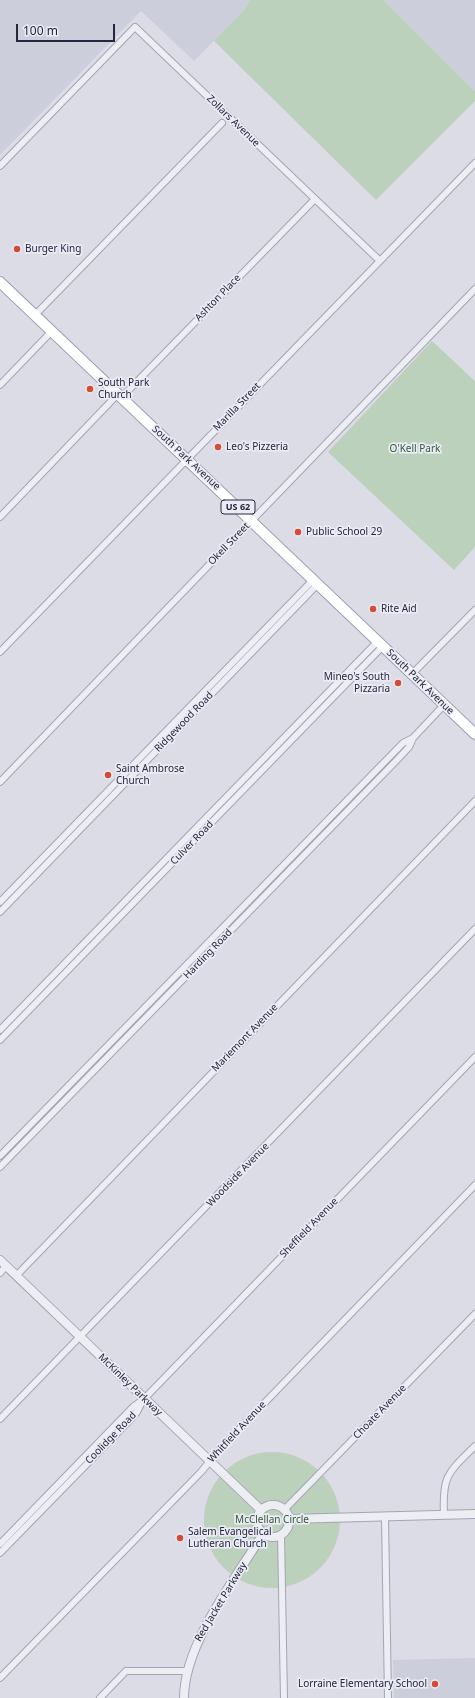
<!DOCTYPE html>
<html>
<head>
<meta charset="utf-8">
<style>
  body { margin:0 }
  #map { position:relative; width:475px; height:1698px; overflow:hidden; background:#dbdce6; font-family:"Noto Sans",sans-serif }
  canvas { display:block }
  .scale { position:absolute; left:16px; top:24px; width:99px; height:18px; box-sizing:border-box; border:2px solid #24263d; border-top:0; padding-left:5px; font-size:12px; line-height:14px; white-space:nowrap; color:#24263d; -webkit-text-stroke:3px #eaebf4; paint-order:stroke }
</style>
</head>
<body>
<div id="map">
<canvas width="475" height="1698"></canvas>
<div class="scale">100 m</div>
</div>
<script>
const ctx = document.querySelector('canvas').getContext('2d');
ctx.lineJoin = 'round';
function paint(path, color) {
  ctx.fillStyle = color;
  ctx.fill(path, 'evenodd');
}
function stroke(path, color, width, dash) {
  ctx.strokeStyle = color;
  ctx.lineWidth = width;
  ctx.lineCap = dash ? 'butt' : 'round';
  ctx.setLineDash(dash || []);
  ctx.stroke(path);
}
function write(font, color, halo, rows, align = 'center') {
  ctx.font = font + ' "Noto Sans",sans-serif';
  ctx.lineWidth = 3.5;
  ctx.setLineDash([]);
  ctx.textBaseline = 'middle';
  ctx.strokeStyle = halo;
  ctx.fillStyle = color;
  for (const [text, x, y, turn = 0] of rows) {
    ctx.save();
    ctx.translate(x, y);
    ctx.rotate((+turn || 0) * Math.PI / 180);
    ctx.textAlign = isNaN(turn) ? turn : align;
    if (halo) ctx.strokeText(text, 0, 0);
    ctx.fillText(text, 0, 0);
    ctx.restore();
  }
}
const built = new Path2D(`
  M0 0H250L244 10 194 61 141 11 0 155Z
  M384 0H475V91Z
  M475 1658V1698H394L393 1660Z`);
const green = new Path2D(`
  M250 0H384L475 91V101L376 200 214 41 244 10Z
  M432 341 475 381V547L454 570 328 452Z
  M204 1520a68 68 0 1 1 136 0a68 68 0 1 1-136 0Z`);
const minor = new Path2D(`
  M0 166 135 27 380 261
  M35 315 222 123
  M0 385 52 331
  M122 397 315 199
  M0 517 118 394
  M0 652 475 163
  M412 674 475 610
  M0 782 475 289
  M0 902 313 580
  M0 912 318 584
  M0 1030 378 641
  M0 1040 383 646
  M0 1156 403 743 413 738
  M0 1167 396 761 409 747 413 738 444 705
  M0 1273 6 1266
  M16 1276 475 801
  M0 1419 475 929
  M284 1510 475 1314
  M444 1515C442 1475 448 1473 475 1446
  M385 1518 388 1698
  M281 1534 284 1698
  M0 1544 133 1407 144 1399 475 1057
  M0 1553 129 1421 137 1412 143 1400
  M0 1678 201 1472 220 1449 475 1185
  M100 1698 126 1671H186`);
const tertiary = new Path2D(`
  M0 1260 261 1510
  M257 1521a16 16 0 1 1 32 0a16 16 0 1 1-32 0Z
  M289 1519 475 1514
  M184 1698C184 1644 235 1579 263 1534`);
const primary = new Path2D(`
  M0 282 475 734`);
const markers = [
  [17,249,4,"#d54c36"],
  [90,389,4,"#d54c36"],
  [218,447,4,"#d54c36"],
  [298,532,4,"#d54c36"],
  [373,609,4,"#d54c36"],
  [398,683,4,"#d54c36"],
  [108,775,4,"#d54c36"],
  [180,1538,4,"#d54c36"],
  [435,1684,4,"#d54c36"]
];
const shields = [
  [238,507,34]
];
const shieldNames = [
  ["US 62",238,507]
];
const streetNames = [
  ["Zollars Avenue",233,121,44],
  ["Ashton Place",218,298,-46],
  ["Marilla Street",237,407,-46],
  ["South Park Avenue",186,458,43],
  ["Okell Street",229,544,-46],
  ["South Park Avenue",420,682,44],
  ["Ridgewood Road",184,722,-46],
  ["Culver Road",192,843,-46],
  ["Harding Road",208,954,-46],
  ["Mariemont Avenue",245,1038,-46],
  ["Woodside Avenue",238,1175,-46],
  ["Sheffield Avenue",309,1228,-46],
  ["McKinley Parkway",130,1385,44],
  ["Choate Avenue",380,1412,-46],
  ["Whitfield Avenue",237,1432,-47],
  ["Coolidge Road",111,1438,-46],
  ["Red Jacket Parkway",221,1602,-59]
];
const poiNames = [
  ["Burger King",25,249],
  ["South Park",98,383],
  ["Church",98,395],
  ["Leo's Pizzeria",226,447],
  ["Public School 29",306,532],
  ["Rite Aid",381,609],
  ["Mineo's South",390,677,"right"],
  ["Pizzaria",390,689,"right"],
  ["Saint Ambrose",116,769],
  ["Church",116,781],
  ["Salem Evangelical",188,1532],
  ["Lutheran Church",188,1544],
  ["Lorraine Elementary School",427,1684,"right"]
];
const parkNames = [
  ["O'Kell Park",415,449],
  ["McClellan Circle",272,1520]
];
paint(built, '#cccedb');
paint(green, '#bbd1bc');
stroke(minor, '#a4a5b3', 8);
stroke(tertiary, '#a4a5b3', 10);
stroke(primary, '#999cb2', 12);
stroke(minor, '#edeef4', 6);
stroke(tertiary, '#edeef4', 8);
stroke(primary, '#fff', 10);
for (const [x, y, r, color] of markers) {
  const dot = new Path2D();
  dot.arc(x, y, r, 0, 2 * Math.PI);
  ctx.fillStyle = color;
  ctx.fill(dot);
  stroke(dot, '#eaebf4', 1.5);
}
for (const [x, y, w] of shields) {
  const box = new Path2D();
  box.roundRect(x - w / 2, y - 7, w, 14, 3);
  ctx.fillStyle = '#eaebf4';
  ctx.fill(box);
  stroke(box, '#24263d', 1);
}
write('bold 9px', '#24263d', null, shieldNames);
write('10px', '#24263d', '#eaebf4', streetNames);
write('10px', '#24263d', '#eaebf4', poiNames, 'left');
write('10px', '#315935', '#eaebf4', parkNames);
</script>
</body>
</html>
